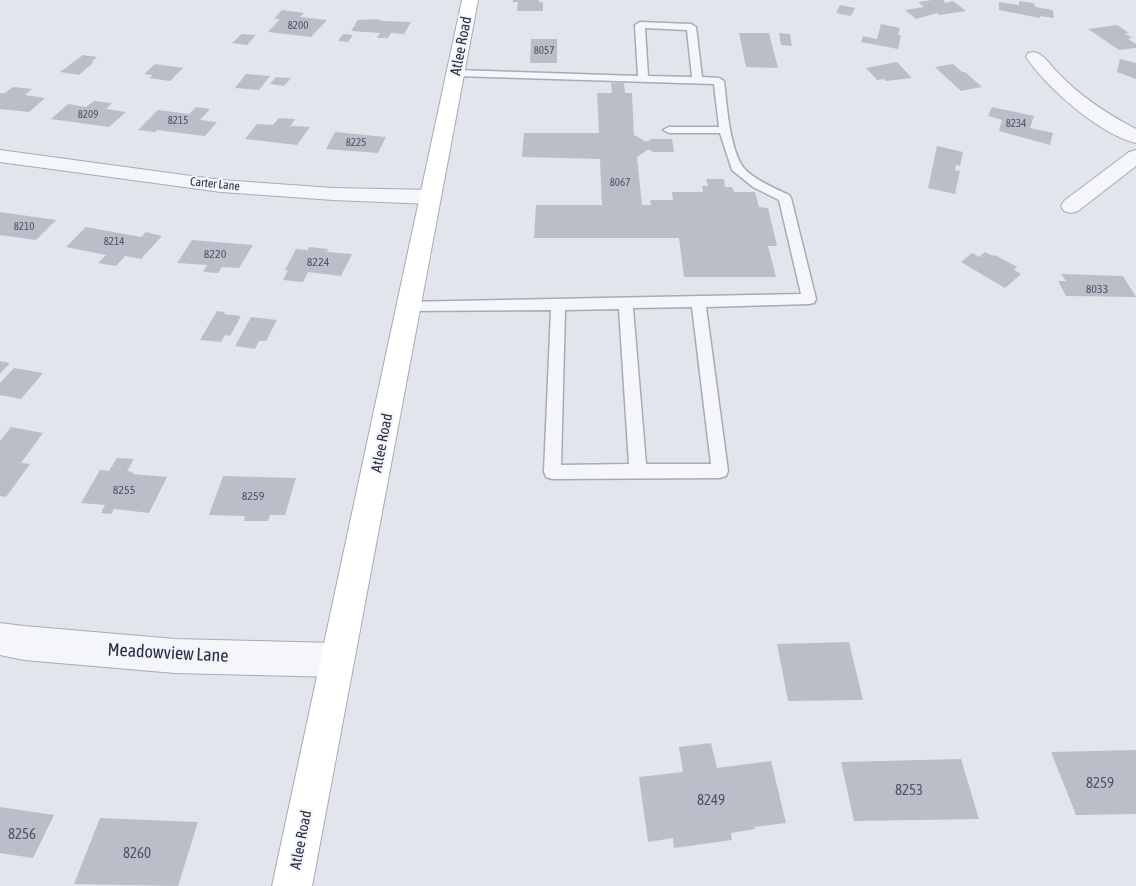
<!DOCTYPE html>
<html>
<head>
<meta charset="utf-8">
<style>
  body { margin:0 }
  canvas { display:block; background:#e2e5eb }
</style>
</head>
<body>
<canvas width="1136" height="886"></canvas>
<script>
const ctx = document.querySelector('canvas').getContext('2d');
ctx.lineJoin = 'round';
function paint(path, color) {
  ctx.fillStyle = color;
  ctx.fill(path, 'evenodd');
}
function stroke(path, color, width, dash) {
  ctx.strokeStyle = color;
  ctx.lineWidth = width;
  ctx.lineCap = dash ? 'butt' : 'round';
  ctx.setLineDash(dash || []);
  ctx.stroke(path);
}
function write(font, color, halo, rows, align = 'center') {
  ctx.font = font + ' "Asap Condensed",sans-serif';
  ctx.lineWidth = 4.5;
  ctx.setLineDash([]);
  ctx.textBaseline = 'middle';
  ctx.strokeStyle = halo;
  ctx.fillStyle = color;
  for (const [text, x, y, turn = 0] of rows) {
    ctx.save();
    ctx.translate(x, y);
    ctx.rotate((+turn || 0) * Math.PI / 180);
    ctx.textAlign = isNaN(turn) ? turn : align;
    if (halo) ctx.strokeText(text, 0, 0);
    ctx.fillText(text, 0, 0);
    ctx.restore();
  }
}
const building = new Path2D(`
  M513 0H539V2H543V11H517L518 2H513Z
  M932 0H943L946 3 953 1 966 11 939 15 937 13 916 19 905 10 924 7 918 2Z
  M1019 1 1034 3 1035 7 1053 10 1054 18 1040 16V18L999 10V2L1019 5Z
  M840 5 855 8 851 16 836 13Z
  M282 10 304 13 300 17 327 20 311 37 268 32 280 19H274Z
  M376 19 383 21 411 22 404 34 391 33 388 38H377L380 33 351 31 358 20Z
  M881 24 900 28 898 35H901L898 49 861 42 863 36 877 39Z
  M1117 25 1129 33H1125L1132 38 1128 39 1136 44V48L1119 50 1088 29Z
  M739 33H769L778 68 746 67Z
  M779 33 790 34 792 46 781 45Z
  M242 34 256 35 247 45 232 43Z
  M343 34 353 35 348 42 338 41Z
  M531 39H557V63H530Z
  M83 55 97 57 91 62H94L79 75 60 72Z
  M1120 59 1136 63V79L1117 72Z
  M897 62 912 78 886 81 884 79 877 80 866 68Z
  M155 64 183 68 170 81 149 78 153 75 144 74Z
  M953 64 962 72H965L982 87 961 91 935 67Z
  M246 74 270 76 259 90 235 88Z
  M276 77 291 78 284 86 270 84Z
  M611 83H624L625 93H632L634 135 645 141H650V139H672L674 152H652L651 150H647L637 157 642 205H651L650 200H673L672 192H703L702 186H708L706 179H724L725 187H732L734 192H755L759 207 768 208 777 246H768L776 277H684L679 238H534L536 205H602L600 159 522 157 524 133H599L597 93H612Z
  M13 87 32 89 25 95 45 98 29 112 0 109V93H5Z
  M94 101 112 103 106 109 126 112 109 127 51 119 68 104 86 107Z
  M196 107 210 109 200 120 217 122 205 136 157 130 155 132 138 130 158 110 189 114Z
  M992 107 1034 116 1030 128 1053 133 1050 145 999 131 1002 120 988 116Z
  M279 118 295 119 290 127 294 126 310 127 297 145 245 139 257 124 273 125Z
  M335 132 386 137 378 153 326 149Z
  M937 146 963 152 960 166 956 165 955 170 960 171 955 194 928 188Z
  M0 212 56 220 36 240 0 235Z
  M86 227 141 237 146 232 162 236 141 259 125 256 116 266 98 263 106 255 66 247Z
  M192 240 253 245 239 268 222 267 218 273 203 272 207 265 177 263Z
  M309 247 328 249 327 252 352 254 341 276 308 272 303 282 283 280 288 270H285L296 249 308 250Z
  M985 252 993 256 995 255 1017 267 1014 270 1021 274 1005 288 961 262 972 253 979 257Z
  M1061 274 1123 276 1136 297 1066 296 1058 281H1066Z
  M217 311 225 312 224 314 241 316 230 336 225 335 221 342 200 340Z
  M251 317 277 320 266 341H259L255 349 235 346Z
  M0 361 10 363 0 374Z
  M14 368 43 373 21 399 0 395V383Z
  M11 427 43 433 21 463 30 464 6 497 0 496V441Z
  M117 458 134 459 127 471 133 472 132 474 167 477 149 513 114 509 111 514 101 513 105 505 81 503 100 470 109 471Z
  M223 476 296 478 285 515H270L268 521H244L245 516 209 515Z
  M849 642 863 700 788 701 777 644Z
  M711 743 717 768 771 761 786 823 754 827 755 829 731 833 732 840 674 848 673 838 648 842 639 777 683 772 679 747Z
  M1136 750V814L1076 815 1051 752Z
  M961 759 979 819 854 821 841 762Z
  M0 807 54 815 33 858 0 853Z
  M100 818 198 822 178 886 74 884Z`);
const lane = new Path2D(`
  M640 22 691 24 696 27 702 77 719 78 724 81C727 106 729 142 741 164 748 177 776 189 789 195L791 198 816 299 814 303 809 304 706 307 728 471 726 476 720 478 552 479 546 477 544 472 551 310 409 311 404 310 402 306 404 302 801 294 779 200 753 187 732 170 720 133H669L663 130 669 127H719L714 84 456 76 451 73 456 70 638 76 635 25ZM645 28 687 30 692 77 648 76ZM692 307 711 464H646L633 308ZM619 309 629 464 561 465 565 310Z`);
const street = new Path2D(`
  M1034 52C1044 54 1050 65 1057 72 1080 96 1107 114 1136 129V143C1099 134 1047 88 1026 57L1028 53Z
  M0 150 221 180 333 188 431 190 438 192 441 197 438 202 431 204 333 200 221 192 0 162Z
  M1136 150V166L1078 211 1071 213 1064 211 1061 206 1064 201 1129 152Z
  M0 623 24 626 175 639 337 643 349 648 354 660 349 672 337 677 175 673 24 660 0 655Z`);
const secondary = new Path2D(`
  M462 0H478L312 886H272Z`);
const farNumbernames = [
  ["8200",298,26],
  ["8057",544,51],
  ["8209",88,115],
  ["8215",178,121],
  ["8234",1016,124],
  ["8225",356,143],
  ["8067",620,183],
  ["8210",24,227],
  ["8214",114,242]
];
const farStreetnames = [
  ["Carter Lane",215,184,6]
];
const numberNames = [
  ["8220",215,254],
  ["8224",318,262],
  ["8033",1097,289],
  ["8255",124,490],
  ["8259",253,496]
];
const streetNames = [
  ["Atlee Road",461,46,-79],
  ["Atlee Road",382,443,-79],
  ["Atlee Road",301,840,-79]
];
const nearNumbernames = [
  ["8259",1100,783],
  ["8253",909,790],
  ["8249",711,800],
  ["8256",22,834],
  ["8260",137,853]
];
const nearStreetnames = [
  ["Meadowview Lane",168,653,3]
];
paint(building, '#b9bec9');
stroke(lane, '#a7abb6', 3);
stroke(street, '#a7abb6', 2);
stroke(secondary, '#a7abb6', 2);
paint(lane, '#f5f6f9');
paint(street, '#f5f6f9');
paint(secondary, '#fff');
write('11px', '#4d5465', null, farNumbernames);
write('12px', '#293144', '#f2f4f8', farStreetnames);
write('12px', '#4d5465', null, numberNames);
write('15px', '#293144', '#f2f4f8', streetNames);
write('15px', '#4d5465', null, nearNumbernames);
write('18px', '#293144', '#f2f4f8', nearStreetnames);
</script>
</body>
</html>
